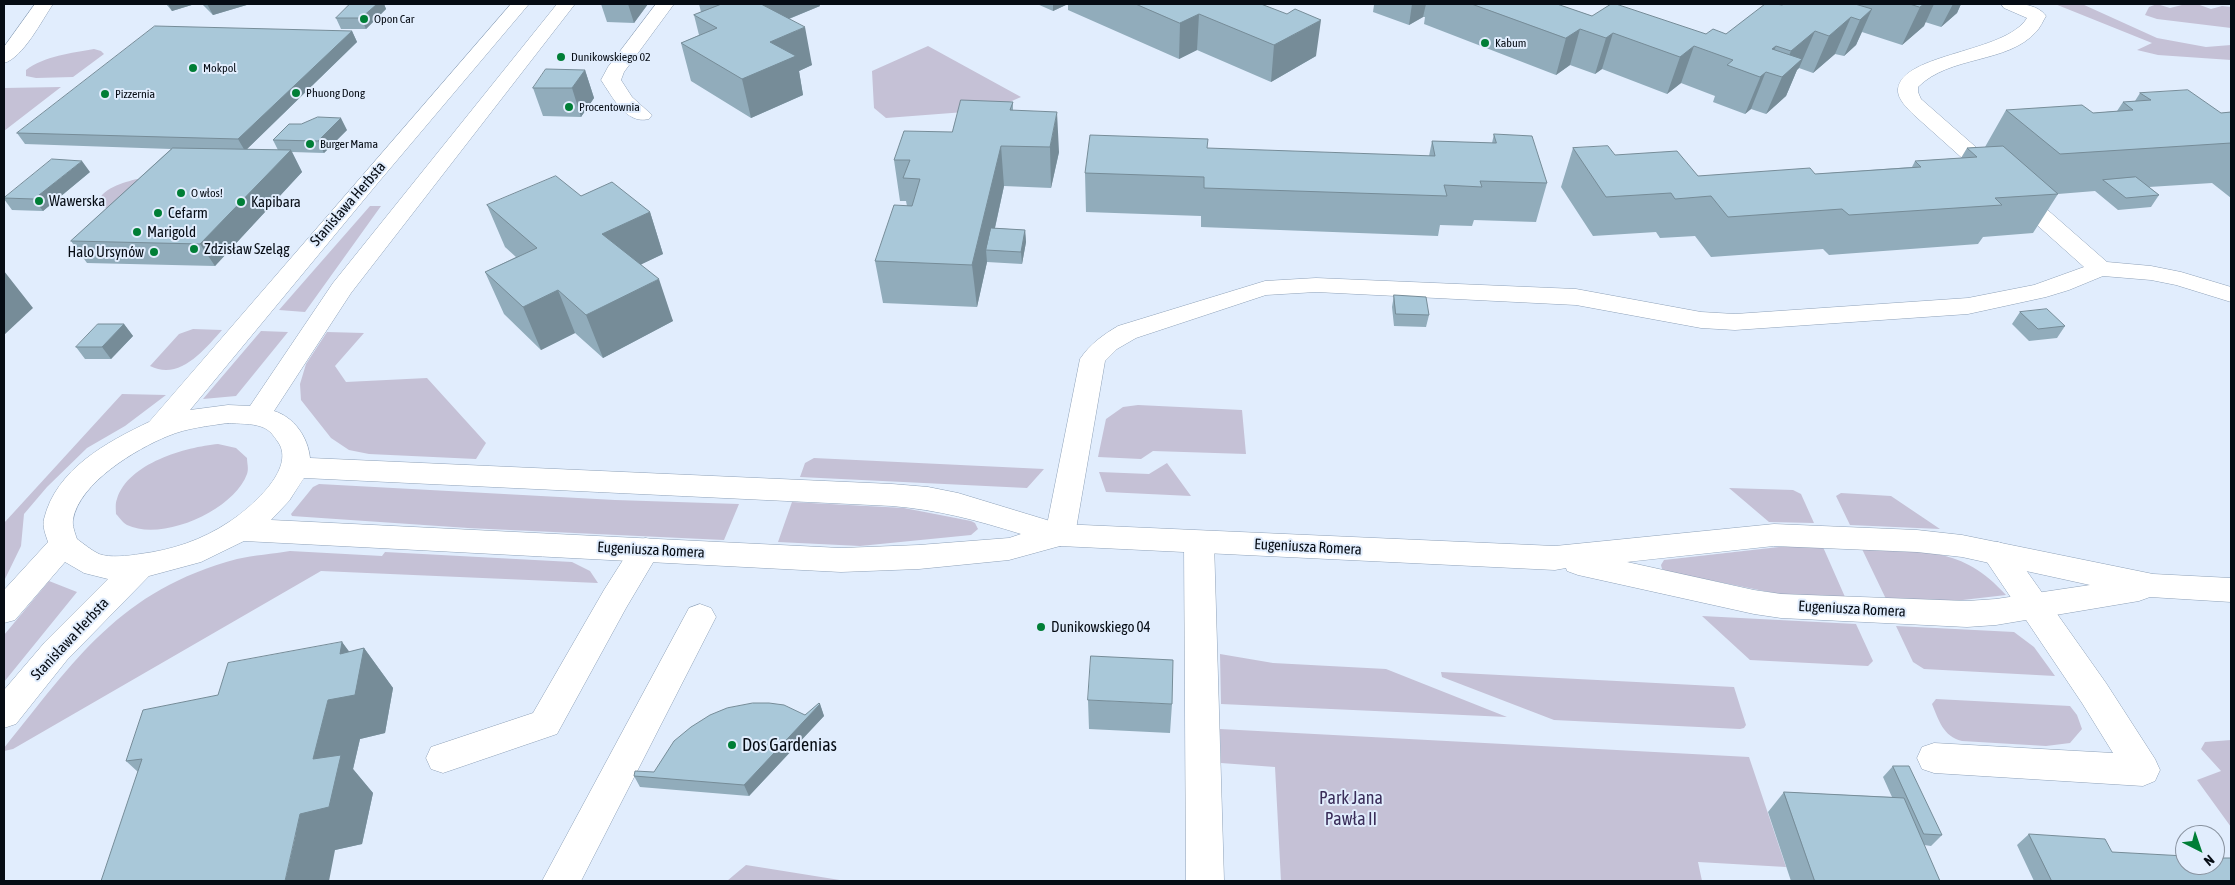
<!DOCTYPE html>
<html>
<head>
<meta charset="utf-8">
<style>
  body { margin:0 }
  #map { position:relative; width:2235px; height:885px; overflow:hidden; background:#e1edfd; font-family:"Asap Condensed",sans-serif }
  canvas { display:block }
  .frame { position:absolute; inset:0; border:5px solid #060c14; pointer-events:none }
  .north { position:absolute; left:2175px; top:825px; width:50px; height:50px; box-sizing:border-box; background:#e1edfd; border:1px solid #8993a0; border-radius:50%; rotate:139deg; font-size:14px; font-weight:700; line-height:20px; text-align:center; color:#060c14 }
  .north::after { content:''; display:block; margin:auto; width:18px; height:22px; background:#007e36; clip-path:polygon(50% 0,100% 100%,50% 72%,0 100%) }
</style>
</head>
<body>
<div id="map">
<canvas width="2235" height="885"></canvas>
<div class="frame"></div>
<div class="north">N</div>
</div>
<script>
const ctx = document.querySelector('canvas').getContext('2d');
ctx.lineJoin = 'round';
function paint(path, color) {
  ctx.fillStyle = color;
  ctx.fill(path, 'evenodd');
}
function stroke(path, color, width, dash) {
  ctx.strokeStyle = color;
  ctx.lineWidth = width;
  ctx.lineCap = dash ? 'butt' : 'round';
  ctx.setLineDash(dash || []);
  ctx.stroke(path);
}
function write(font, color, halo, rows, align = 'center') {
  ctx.font = font + ' "Asap Condensed",sans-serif';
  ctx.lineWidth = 4;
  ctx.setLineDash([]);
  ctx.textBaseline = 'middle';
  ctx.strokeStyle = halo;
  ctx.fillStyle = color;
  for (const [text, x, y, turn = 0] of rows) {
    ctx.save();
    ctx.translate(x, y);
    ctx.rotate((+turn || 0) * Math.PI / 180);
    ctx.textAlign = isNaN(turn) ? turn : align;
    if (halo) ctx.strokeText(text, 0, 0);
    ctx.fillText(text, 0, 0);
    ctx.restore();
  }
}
const green = new Path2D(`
  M2055 4H2082L2157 38 2206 47 2231 45V60L2158 55 2137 50 2152 43Z
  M2157 4 2170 8 2186 4H2197L2211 9 2222 6 2231 7V28L2157 19 2145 15 2149 7Z
  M928 46 1021 97 991 110 886 118 874 108 872 71Z
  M94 49 101 51 104 54 73 77 36 78 26 76V70C44 56 72 53 94 49Z
  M61 87 4 131V88Z
  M137 179H145L108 209 98 204C99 189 125 182 137 179Z
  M370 206H381L305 312 279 310Z
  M193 329 222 330C204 350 180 381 150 366L179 334Z
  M261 331 288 332 236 396 203 399Z
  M327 332 364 333 335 366 346 382 427 378 486 443 476 459 369 454 349 450 331 438 301 400 300 384 306 364Z
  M122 394 166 395 125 426 87 448 47 487 24 514 21 546 4 581V523Z
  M1138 405 1242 410 1246 454 1153 451 1141 459 1098 457 1106 419 1123 407Z
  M218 444 236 448 247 458C247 463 249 469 247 474 234 510 163 542 127 525 123 523 120 518 116 514 116 510 115 503 117 499 128 463 186 447 218 444Z
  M814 458 1044 469 1027 488 800 477 805 463Z
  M1167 463 1191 496 1106 492 1099 472 1149 474Z
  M319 484 615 500 739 504 724 540 468 528 292 516 291 514 313 487Z
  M1729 488 1793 490 1801 494 1814 523 1769 522Z
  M1841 493 1891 496 1940 529 1850 525 1836 496Z
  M792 502 904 508 971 521 975 523 978 529 971 535 860 546 778 542Z
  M1779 547H1823L1845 597 1779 594 1669 572 1662 569 1661 565 1664 560Z
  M1862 549C1923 552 1962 546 2006 595L1954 601 1886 599Z
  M290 551 382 556 385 552 572 562 590 571 598 583 321 571 13 749 4 751V748C75 660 120 590 237 559 254 555 273 554 290 551Z
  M49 581 77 592 4 682V635Z
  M1702 616 1856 624 1873 661 1868 666 1750 660Z
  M1896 626 2014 632 2034 647 2055 676 1924 669 1913 662Z
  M1220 654 1273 663 1386 669 1507 717 1221 704Z
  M1441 672 1734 687 1746 725 1744 728 1740 729 1554 720 1442 677Z
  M1936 699 2070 706 2077 715 2082 729 2070 743 2046 746 1962 741C1943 736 1939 721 1932 704Z
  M1220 729 1749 757 1786 867 1698 862 1702 881H1281L1275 767 1221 763Z
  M2231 740V827L2197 780 2221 771 2201 749 2205 742Z
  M746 865 846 881H727Z`);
const lane = new Path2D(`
  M656 4H674L624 72 621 80 632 97 652 115 649 119C626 125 612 96 601 80L608 67Z
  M2001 4C2015 3 2037 3 2046 16 2043 21 2040 28 2036 32 2007 64 1950 55 1918 87V92L1921 99 2107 262 2151 266 2181 272 2231 287V302L2176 285 2151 280 2103 276 2069 290 2046 297 1968 314 1735 330 1701 328 1576 305 1316 292 1266 295 1136 338 1117 349 1105 361 1075 535 1070 543 1060 546 1050 543 1045 535 1080 359C1090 344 1103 335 1118 326L1265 281 1316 278 1576 289 1701 312 1735 314 1968 298 2034 285 2084 267 1914 115C1908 109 1897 99 1898 89 1902 53 2006 53 2027 18L2004 8Z
  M1199 531 1210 534 1214 542 1224 881H1186L1184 542 1188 534Z`);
const street = new Path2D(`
  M35 4H53C42 20 23 58 4 63V47Z
  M646 538 657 541 661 549 626 608 557 734 443 773 431 769 426 758 431 747 533 713 604 590 635 541Z
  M1998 542 2009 546 2106 683 2155 759 2160 770 2155 781 2143 786 1934 773 1922 769 1917 758 1922 747 1934 743 2113 753 2082 703 1987 562 1983 554 1987 546Z
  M700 604 711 608 716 617 581 881H542L689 608Z`);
const secondary = new Path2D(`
  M511 4H529L377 184 190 410 228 405 250 406 333 283 557 4H575L351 293 274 411C294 417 308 437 310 458L892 484 928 487 958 493 1060 524 1555 546 1774 524 1917 530 1962 535 2153 574 2231 578V602L2150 597 2139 601 1996 625 1967 627 1781 618 1754 614 1578 575 1567 571 1566 568 1555 570 1060 546 1009 560 919 569 841 572 244 541 201 562 149 576 67 660 16 724 4 728V690L45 642 108 579 84 573 65 562 15 620 4 623V590L48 542C46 536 42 526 44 519 56 469 107 442 149 422ZM228 423C239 424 251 423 262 427 270 430 273 435 278 442 297 469 249 509 229 522 202 540 172 550 140 554 128 556 110 558 99 554 91 550 84 544 77 539 75 533 72 525 73 520 79 483 136 449 168 436 187 428 208 426 228 423ZM304 478 892 506C939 510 976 520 1021 534L1009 538 919 545 841 548 271 520 289 501ZM1774 546 1917 552 1962 557 2090 585 1996 599 1967 601 1781 594 1754 590 1627 562Z`);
const wall = new Path2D(`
  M166 4H195L172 11Z
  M202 4H250L213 15Z
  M350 4H384L386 9 366 29H341L336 18Z
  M601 4H648L634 23 607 22Z
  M699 4H819L820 6 789 19 812 65 799 71 803 95 751 118 691 81 681 43 699 35 694 15 701 12Z
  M1037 4H1261L1316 56 1271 82 1197 50 1179 59 1068 10V4L1053 11Z
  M1371 4H1557L1592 16 1706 34H1726L1784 4H1961L1957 13 1941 27 1925 22 1924 26 1902 45 1862 32 1856 45 1844 56 1835 54 1813 73 1799 68 1797 70 1786 96 1766 114 1751 109 1745 114 1713 102 1715 96 1681 83 1667 94 1602 69 1595 74 1570 65 1556 75 1424 24 1425 17H1423L1409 25 1373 12 1374 5Z
  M352 31 357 42 247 149 278 150 273 140 347 130 324 153 292 152 302 172 215 266 87 263 71 241 171 149 25 144 17 133Z
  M585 70 594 98 581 117 543 116 533 88Z
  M2140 93 2221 113 2231 112V198L2212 183 2149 187 2159 195 2151 207 2118 210 2095 191 2058 194 2033 233 1983 237 1978 244 1829 255 1823 249 1711 257 1695 236 1660 238 1656 232 1593 236 1561 187 1573 148 1615 155 1698 176 1815 174 1912 167 1915 161 1961 158 1967 148 1985 147 2006 110 2093 113 2117 111 2123 102 2135 101Z
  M1013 102V110L1059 152 1051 188 1004 186 995 228 1025 230 1026 242 1022 264 987 262 977 307 883 303 875 261 907 206 906 201H900L894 160 952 132Z
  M1494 134 1547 183 1536 222 1474 220 1472 226 1440 225 1438 236 1201 227V216L1086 212 1085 173 1429 156 1432 141 1492 143Z
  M90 172 43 211 12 210 4 199V198Z
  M581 196 650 212 663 254 641 264 673 321 603 358 575 333 541 350 504 314 485 272 516 257 505 247 487 205Z
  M1394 295 1429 315 1426 327 1394 326 1392 307Z
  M2020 312 2065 326 2057 338 2029 341 2012 324Z
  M124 324 133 336 111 359H85L76 347Z
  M342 642 349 652 364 648 393 688 385 733 360 739 353 769 373 793 362 844 335 850 138 772 126 761 218 695Z
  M1088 700 1172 704 1170 733 1089 729Z
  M820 704 824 716 749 796 640 787 634 776 654 772 805 715Z
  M1893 766 1942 835 1931 846 1924 845 1940 881H1791L1768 812 1784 792 1892 797 1883 777Z
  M2029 834 2112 852 2231 881H2034L2017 845Z`);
const shadedWall = new Path2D(`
  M168 4H195L172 11Z
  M207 4H250L213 15Z
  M377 4H384L386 9 366 29 361 18Z
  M628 4H648L634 23Z
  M747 4H819L820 6 754 33Z
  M1053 4H1068L1053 11Z
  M1412 4H1426L1423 17 1409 25Z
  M1924 4H1934L1924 26 1902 45 1920 7Z
  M1953 4H1961L1957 13 1941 27Z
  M1872 9 1856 45 1844 56 1860 20Z
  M1199 14 1197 50 1179 59 1180 23Z
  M1851 17 1835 54 1813 73 1829 36Z
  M1321 20 1316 56 1271 82 1274 45Z
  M805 27 812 65 799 71 803 95 751 118 742 79 770 42Z
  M1580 29 1570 65 1556 75 1566 38Z
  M352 31 357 42 245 151 238 139Z
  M1815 31 1799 68 1797 70 1786 96 1766 114 1782 77 1780 76 1791 51Z
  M1613 33 1602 69 1595 74 1606 38Z
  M1694 46 1681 83 1667 94 1680 57Z
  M1776 46 1751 109 1745 114 1772 49Z
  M585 70 594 98 581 117 572 88Z
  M1057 112 1059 152 1051 188 1050 147Z
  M341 118 347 130 324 153 318 141Z
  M1001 146 1004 186 990 250H986L987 262 977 307 972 265Z
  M291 150 302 172 215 266 200 244Z
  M82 161 90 172 43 211 34 199Z
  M650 212 663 254 617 276 602 234Z
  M1025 230 1026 242 1022 264 1021 252Z
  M4 271 33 308 4 335Z
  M659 279 673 321 603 358 586 315Z
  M558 290 575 333 541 350 523 307Z
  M124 324 133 336 111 359 102 347Z
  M342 642 360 666 364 648 393 688 385 733 360 739 353 769 373 793 362 844 335 850 329 881H285L313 759 328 700Z
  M820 704 824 716 749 796 744 785Z`);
const building = new Path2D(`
  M350 4H377L361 18H336Z
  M722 4H761L805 27 770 42 796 56 742 79 681 43 717 28 694 15Z
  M1136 4H1261L1287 14 1295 9 1321 20 1274 45 1199 14 1180 23Z
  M1472 4H1557L1592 16 1611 4H1616L1706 34 1713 29 1726 34 1765 4H1776L1782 5 1784 4H1855L1872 9 1860 20 1851 17 1829 36 1815 31 1791 51 1776 46 1772 49 1802 59 1782 77 1766 72 1760 77 1727 65 1733 60 1694 46 1680 57 1613 33 1606 38 1580 29 1566 38Z
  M1910 4H1924L1920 7Z
  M155 26 352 31 238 139 17 133Z
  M546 69 585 70 572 88H533Z
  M2188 90 2221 113 2231 112V143L2060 154 2006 110 2082 105 2093 113 2133 110 2123 102 2151 100 2140 93Z
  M961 100 1013 102 1010 110 1057 112 1050 147 1001 146 972 265 875 261 894 205 912 206 920 179 903 178 910 160H894L904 131 952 132Z
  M318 117 341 118 318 141 273 140 289 124H301Z
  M1494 134 1532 136 1547 183 1480 181 1482 187 1444 185 1447 196 1204 188V177L1085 173 1090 135 1208 139 1207 148 1435 156 1432 141 1496 143Z
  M1608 146 1615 155 1677 151 1698 176 1810 168 1815 174 1921 167 1915 161 1977 157 1967 148 2003 146 2058 194 1995 198 2002 205 1849 215 1842 209 1728 217 1711 196 1675 199 1671 193 1606 197 1573 148Z
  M173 148 291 150 200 244 71 241Z
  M52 159 82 161 34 199 4 198Z
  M556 176 581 196 612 182 650 212 602 234 659 279 586 315 558 290 523 307 485 272 537 248 487 205Z
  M2136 177 2159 195 2126 198 2103 180Z
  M991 228 1025 230 1021 252 986 250Z
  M1394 295 1426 297 1429 315 1396 314Z
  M2047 309 2065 326 2038 329 2020 312Z
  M98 324H124L102 347H76Z
  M342 642 340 654 364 648 355 695 328 700 313 759 341 755 329 807 300 814 285 881H101L142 759 126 761 143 710 218 695 228 663Z
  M1091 656 1173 660 1172 704 1088 700Z
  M753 703H769L784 705 805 715 819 703 820 704 744 785 634 776 635 771 654 772 674 741 691 727 710 715 727 708Z
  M1893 766H1909L1942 835 1924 834Z
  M1784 792 1904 798 1940 881H1815Z
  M2029 834 2105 839 2112 852 2185 856V865H2215V858H2231V881H2052Z`);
const markers = [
  [364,19,5,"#007e36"],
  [1485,43,5,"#007e36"],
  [561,57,5,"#007e36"],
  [193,68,5,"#007e36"],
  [296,93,5,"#007e36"],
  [105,94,5,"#007e36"],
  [569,107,5,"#007e36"],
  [310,144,5,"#007e36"],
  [181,193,5,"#007e36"],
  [39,201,5,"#007e36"],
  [241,202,5,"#007e36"],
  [158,213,5,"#007e36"],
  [137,232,5,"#007e36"],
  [194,249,5,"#007e36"],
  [154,252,5,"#007e36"],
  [1041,627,5,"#007e36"],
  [732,745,5,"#007e36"]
];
const farPoinames = [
  ["Opon Car",374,19],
  ["Kabum",1495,43],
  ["Dunikowskiego 02",571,57],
  ["Mokpol",203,68],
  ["Phuong Dong",306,93],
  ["Pizzernia",115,94],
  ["Procentownia",579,107],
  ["Burger Mama",320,144],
  ["O włos!",191,193]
];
const poiNames = [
  ["Wawerska",49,201],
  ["Kapibara",251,202],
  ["Cefarm",168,213],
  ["Marigold",147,232],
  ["Zdzisław Szeląg",204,249],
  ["Halo Ursynów",144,252,"right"],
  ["Dunikowskiego 04",1051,627]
];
const streetNames = [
  ["Stanisława Herbsta",348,204,-49],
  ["Eugeniusza Romera",1308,547,3],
  ["Eugeniusza Romera",651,550,3],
  ["Eugeniusza Romera",1852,609,3],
  ["Stanisława Herbsta",70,639,-47]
];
const nearPoinames = [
  ["Dos Gardenias",742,745]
];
const nearParknames = [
  ["Park Jana",1351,798],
  ["Pawła II",1351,819]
];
paint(green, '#c5c1d6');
stroke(lane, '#8ea1b8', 1);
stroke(street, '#8ea1b8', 1);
stroke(secondary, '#8ea1b8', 1);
paint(lane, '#fff');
paint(street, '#fff');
paint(secondary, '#fff');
paint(wall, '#91acbb');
paint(shadedWall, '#768c98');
paint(building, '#a9c8d9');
stroke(building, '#768c98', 1);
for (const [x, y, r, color] of markers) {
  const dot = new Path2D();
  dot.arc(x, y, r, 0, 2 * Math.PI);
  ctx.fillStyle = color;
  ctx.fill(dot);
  stroke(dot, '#e1edfd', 2);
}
write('12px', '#060c14', '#e1edfd', farPoinames, 'left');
write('15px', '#060c14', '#e1edfd', poiNames, 'left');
write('15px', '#060c14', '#e1edfd', streetNames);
write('18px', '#060c14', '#e1edfd', nearPoinames, 'left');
write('18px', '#3a2d59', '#e1edfd', nearParknames);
</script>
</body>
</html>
